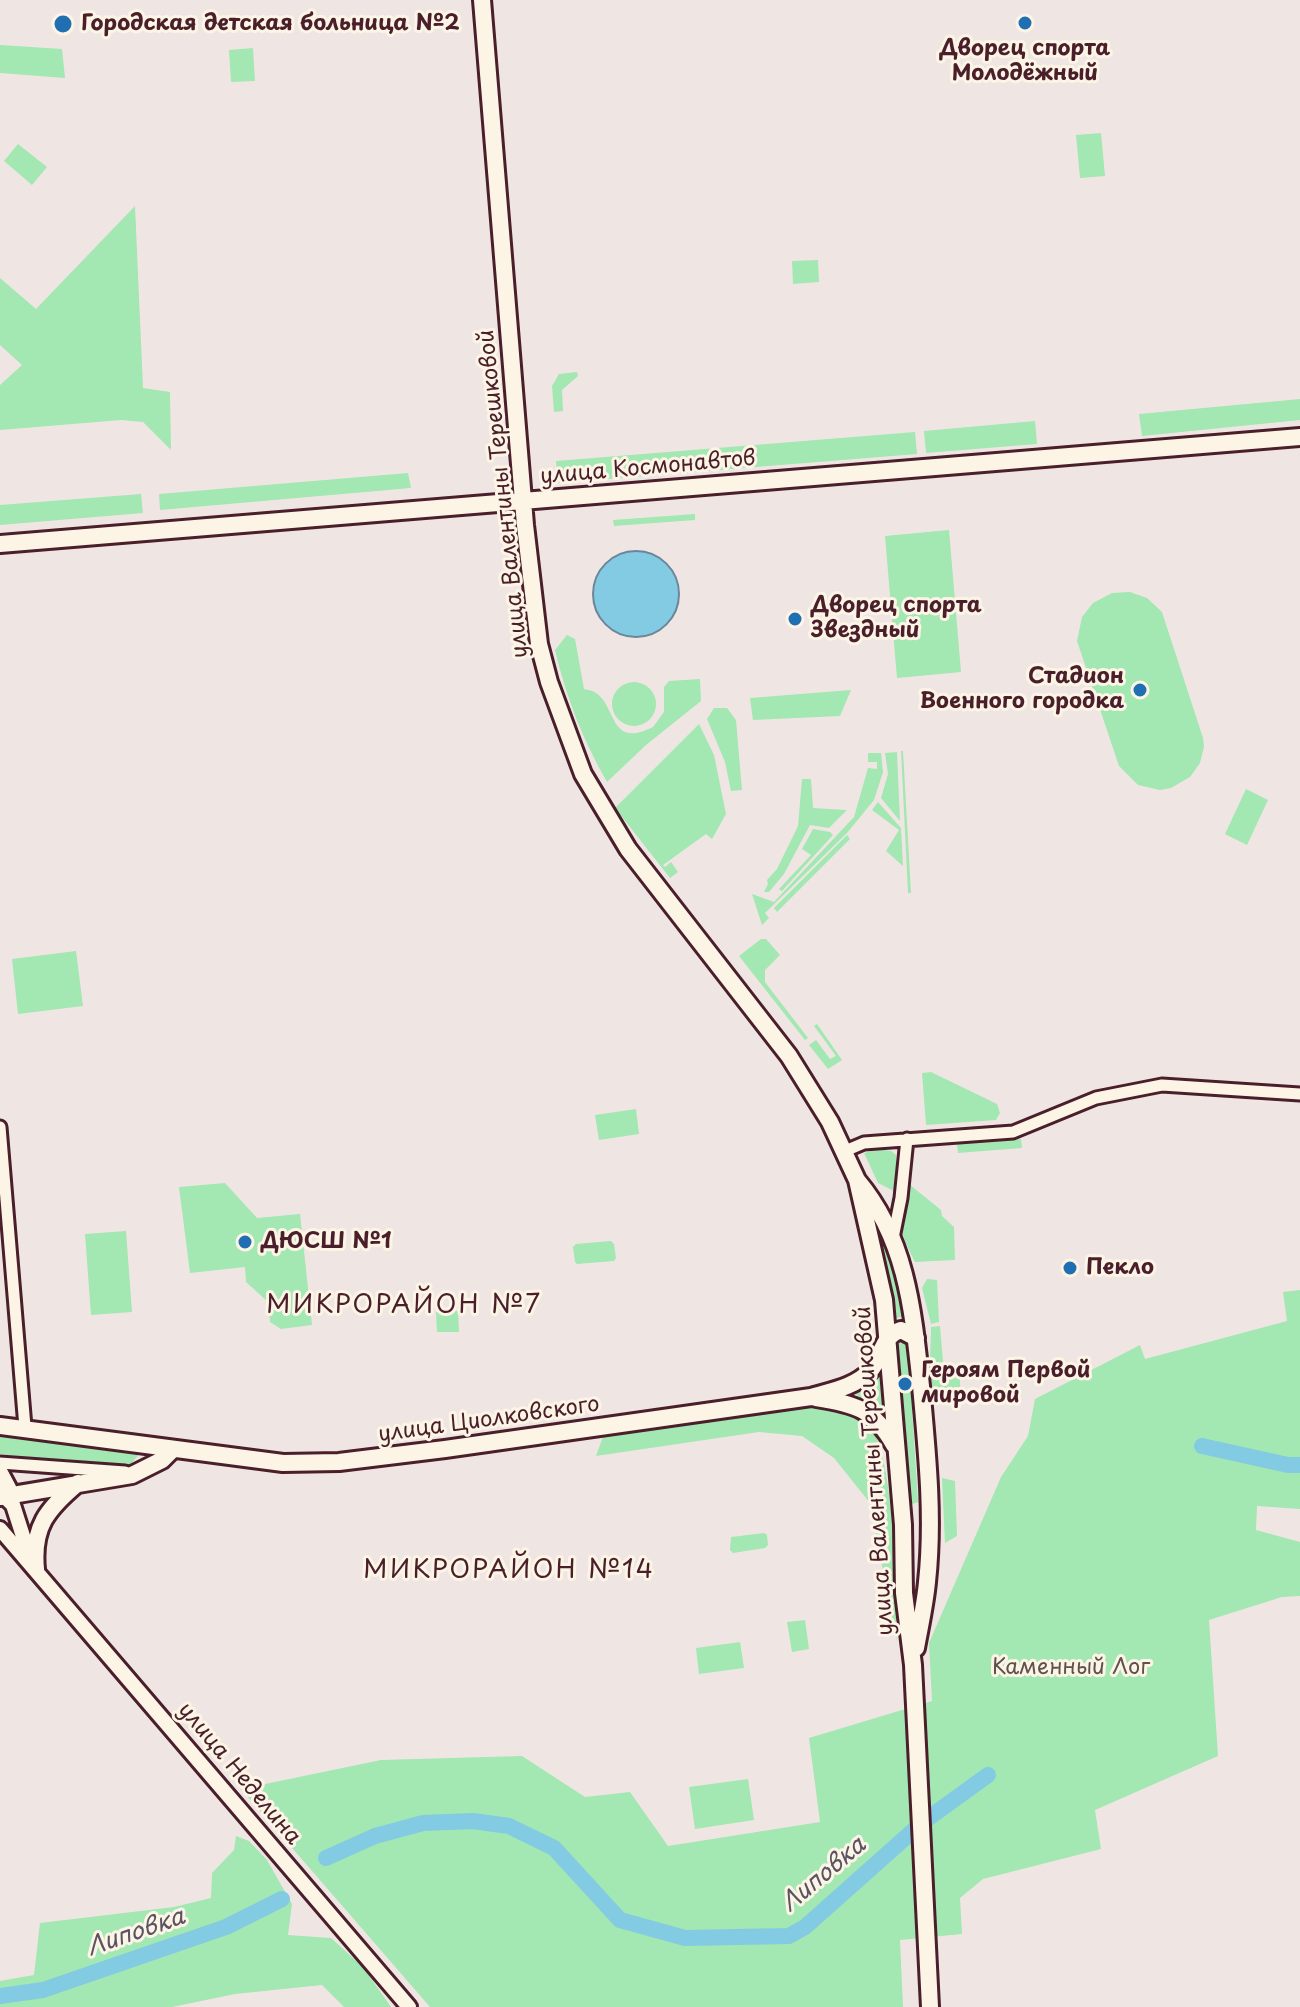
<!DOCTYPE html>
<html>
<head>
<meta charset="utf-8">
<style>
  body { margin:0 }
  canvas { display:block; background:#efe6e3 }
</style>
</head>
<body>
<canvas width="1300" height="2007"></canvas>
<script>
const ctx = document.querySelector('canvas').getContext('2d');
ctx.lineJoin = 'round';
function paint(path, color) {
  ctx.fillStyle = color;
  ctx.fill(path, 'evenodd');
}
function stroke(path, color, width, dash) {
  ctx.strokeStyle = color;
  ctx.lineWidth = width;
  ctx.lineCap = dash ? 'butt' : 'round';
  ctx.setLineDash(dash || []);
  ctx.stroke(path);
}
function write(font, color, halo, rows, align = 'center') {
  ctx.font = font + ' "Playpen Sans",sans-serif';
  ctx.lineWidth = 6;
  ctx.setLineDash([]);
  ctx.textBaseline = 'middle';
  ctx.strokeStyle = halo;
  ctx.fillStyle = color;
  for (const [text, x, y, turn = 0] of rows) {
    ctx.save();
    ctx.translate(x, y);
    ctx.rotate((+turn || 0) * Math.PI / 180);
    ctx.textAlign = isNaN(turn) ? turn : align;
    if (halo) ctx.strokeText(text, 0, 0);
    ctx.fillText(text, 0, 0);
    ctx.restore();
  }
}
const green = new Path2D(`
  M0 45 62 49 65 78 0 73Z
  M253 48 255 81 231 82 229 50Z
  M1101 133 1105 176 1080 178 1076 135Z
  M18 144 47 167 32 185 4 161Z
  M135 206 143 388 170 392 171 450 143 422 121 420 0 430V385L22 365 0 345V278L36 309Z
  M818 260 819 282 793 284 792 261Z
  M577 372 578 376 562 390 563 411 554 412 552 386 559 374Z
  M1300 399V420L1142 436 1139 414Z
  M1035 421 1037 444 926 453 924 431Z
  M915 432 917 454 558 483 556 461Z
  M408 473 411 488 160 510 159 494Z
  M141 494 143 513 0 525V505Z
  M695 514V520L614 526 613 520Z
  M949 530 961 672 897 678 885 536Z
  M1130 592 1147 598 1162 612 1203 738 1204 747 1200 763 1190 777 1171 788 1160 790 1138 785 1119 766 1077 641 1082 617 1093 603 1112 593Z
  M567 635 575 639 584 689C588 690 592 690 596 693 617 707 609 749 653 727L664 712V687L669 681 700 679 701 701 646 745 607 782C583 740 566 697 555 650Z
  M612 704a22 22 0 1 1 44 0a22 22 0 1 1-44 0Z
  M851 690 840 716 753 720 750 698Z
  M714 708H727L736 720 742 790 731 791 725 762 707 719Z
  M699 724 714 755 726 814 712 839 706 834 663 865 665 867 671 862 678 872 670 878 615 808Z
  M901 751H903L911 893H908Z
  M897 752V753L900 821 881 798 888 774 885 753Z
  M868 753H881L883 772 874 800 847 833 765 913 769 918 762 925 752 894 774 902 854 817 868 768 877 769V762H868Z
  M802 779H811L813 808 847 810 829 828 810 825 784 874 769 892H764L768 884 767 880 777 869 798 826Z
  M1246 789 1268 800 1247 845 1225 834Z
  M878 802 901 828 903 866 886 851 899 830 872 810Z
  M813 829 830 832 833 835 782 891 779 889 811 855 802 849Z
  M847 835 850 839 777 912 774 908Z
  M761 939H766L780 955 765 970V982L808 1038 805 1040 739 956Z
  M76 951 83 1006 18 1014 12 959Z
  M817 1024 842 1060 828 1069 809 1045 816 1040 830 1059 836 1056 814 1026Z
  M931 1072 997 1104 1000 1113 996 1120 926 1125 922 1073Z
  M636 1109 639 1134 599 1140 595 1115Z
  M1021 1139 1022 1148 958 1153 957 1144Z
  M878 1149 891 1151 896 1155 897 1175 894 1191 878 1183 864 1153Z
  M225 1183 257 1218 300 1214 312 1325 281 1329 270 1322 268 1302 246 1282 245 1267 190 1273 179 1187Z
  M909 1184 941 1210 942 1216 954 1227 955 1260 915 1262C896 1224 899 1224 909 1184Z
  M865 1200 888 1250 907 1316 890 1319Z
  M126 1231 132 1312 91 1315 85 1234Z
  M611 1241 614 1244 616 1258 614 1261 577 1264 575 1262 573 1247 576 1244Z
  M927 1279 937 1280 939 1322 931 1324 922 1288Z
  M1300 1290V1509L1257 1506 1256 1530 1300 1542V1596L1282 1597 1209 1620 1218 1756 1095 1810 1101 1849 983 1879 960 1898 962 1934 900 1940 903 2007H430L241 1789 381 1760 522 1756 585 1797 630 1792 668 1846 820 1822 809 1738 932 1701 929 1643 1001 1477 1028 1436 1035 1399 1140 1345 1145 1359 1287 1321 1283 1292Z
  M458 1311 459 1332H437L436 1312Z
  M940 1326 943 1362 930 1364 931 1327Z
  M901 1339H906L908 1344 918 1502 909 1505 896 1350V1341Z
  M959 1365 961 1400C929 1407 933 1394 930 1368Z
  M880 1367 883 1415 853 1392Z
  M821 1406C837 1406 860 1411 870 1425 896 1462 895 1594 897 1643L870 1503 834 1458 802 1436 759 1432 596 1456 604 1434 775 1409Z
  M0 1430 141 1452 130 1465 114 1469 0 1454Z
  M942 1478 955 1481 957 1536 945 1543Z
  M764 1533 767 1535 768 1545 765 1548 733 1553 730 1550 731 1537Z
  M805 1620 809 1649 792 1652 787 1622Z
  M740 1642 744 1668 699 1674 696 1648Z
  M748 1779 754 1820 695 1829 689 1787Z
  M236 1836 249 1841 267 1860 292 1904 288 1935 331 1938 363 1967 391 2007H344L322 1985 235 1994 172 2007H0V1981L34 1975 40 1923 174 1907 211 1898 212 1873 234 1850Z`);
const water = new Path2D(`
  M593 594a43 43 0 1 1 86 0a43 43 0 1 1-86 0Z`);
const river = new Path2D(`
  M1202 1446 1288 1465H1300
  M326 1858 375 1836 423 1823 473 1821 509 1826 554 1848 620 1920 685 1938 789 1936 805 1927 923 1822 988 1775
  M0 1996 43 1990 226 1927 282 1899`);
const minor = new Path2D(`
  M0 1127 25 1427
  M845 1151 864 1143 1013 1132 1096 1098 1162 1085 1300 1094
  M893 1238 901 1198 907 1139
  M0 1463 125 1472`);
const tertiary = new Path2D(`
  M4 1496 13 1505 29 1555
  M0 1529 409 2007`);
const secondary = new Path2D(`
  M482 0 525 525 539 644 549 682 583 774 628 849 789 1056 830 1122 857 1180 884 1300 903 1525 904 1593 913 1665 930 2007
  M0 544 1300 437
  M857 1180C907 1239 913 1312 921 1386 927 1451 934 1517 927 1582 925 1604 920 1626 916 1648
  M816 1398C855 1404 874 1409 894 1445
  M0 1426 283 1463 339 1462 445 1449 811 1397C831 1391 855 1387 870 1371 882 1358 881 1336 901 1330L916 1338
  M0 1473 8 1488 4 1496
  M0 1497 132 1475 162 1460 173 1449
  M36 1569C32 1527 47 1509 78 1483`);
const markers = [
  [1025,23,8,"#1f6fb2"],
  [63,24,10,"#1f6fb2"],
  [795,619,8,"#1f6fb2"],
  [1140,690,8,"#1f6fb2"],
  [245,1242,8,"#1f6fb2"],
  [1070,1268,8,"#1f6fb2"],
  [905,1384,8,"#1f6fb2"]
];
const poiNames = [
  ["Городская детская больница №2",81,24],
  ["Дворец спорта",1025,49,"center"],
  ["Молодёжный",1025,74,"center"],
  ["Дворец спорта",811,606],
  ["Звездный",811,631],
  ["Стадион",1124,677,"right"],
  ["Военного городка",1124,702,"right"],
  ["ДЮСШ №1",261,1242],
  ["Пекло",1086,1268],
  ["Героям Первой",921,1371],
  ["мировой",921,1396]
];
const streetNames = [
  ["улица Космонавтов",648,468,-5],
  ["улица Валентины Терешковой",504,494,-96],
  ["улица Циолковского",489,1420,-8],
  ["улица Валентины Терешковой",875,1471,-94],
  ["улица Неделина",239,1774,50]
];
const parkNames = [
  ["Каменный Лог",1071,1668]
];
const waterNames = [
  ["Липовка",824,1875,-40],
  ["Липовка",136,1933,-19]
];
const quarterNames = [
  ["МИКРОРАЙОН №7",404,1306],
  ["МИКРОРАЙОН №14",509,1571]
];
paint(green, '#a3e7b2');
paint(water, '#82cbe3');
stroke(water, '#6c8699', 2);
stroke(river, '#82cbe3', 16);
stroke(minor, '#4a1f2b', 17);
stroke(tertiary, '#4a1f2b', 20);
stroke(secondary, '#4a1f2b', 22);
stroke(minor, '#fcf5e5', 11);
stroke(tertiary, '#fcf5e5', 14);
stroke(secondary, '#fcf5e5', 16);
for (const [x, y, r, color] of markers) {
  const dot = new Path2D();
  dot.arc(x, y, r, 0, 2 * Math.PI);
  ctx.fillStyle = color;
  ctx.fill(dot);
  stroke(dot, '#fcf5e5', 3);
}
write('bold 22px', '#4a1f2b', '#fcf5e5', poiNames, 'left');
write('22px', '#4a1f2b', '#fcf5e5', streetNames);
write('22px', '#60514d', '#fcf5e5', parkNames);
write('italic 24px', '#5b5362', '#fcf5e5', waterNames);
ctx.letterSpacing = '2px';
write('26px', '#4a1f2b', '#fcf5e5', quarterNames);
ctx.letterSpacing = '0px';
</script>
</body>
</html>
